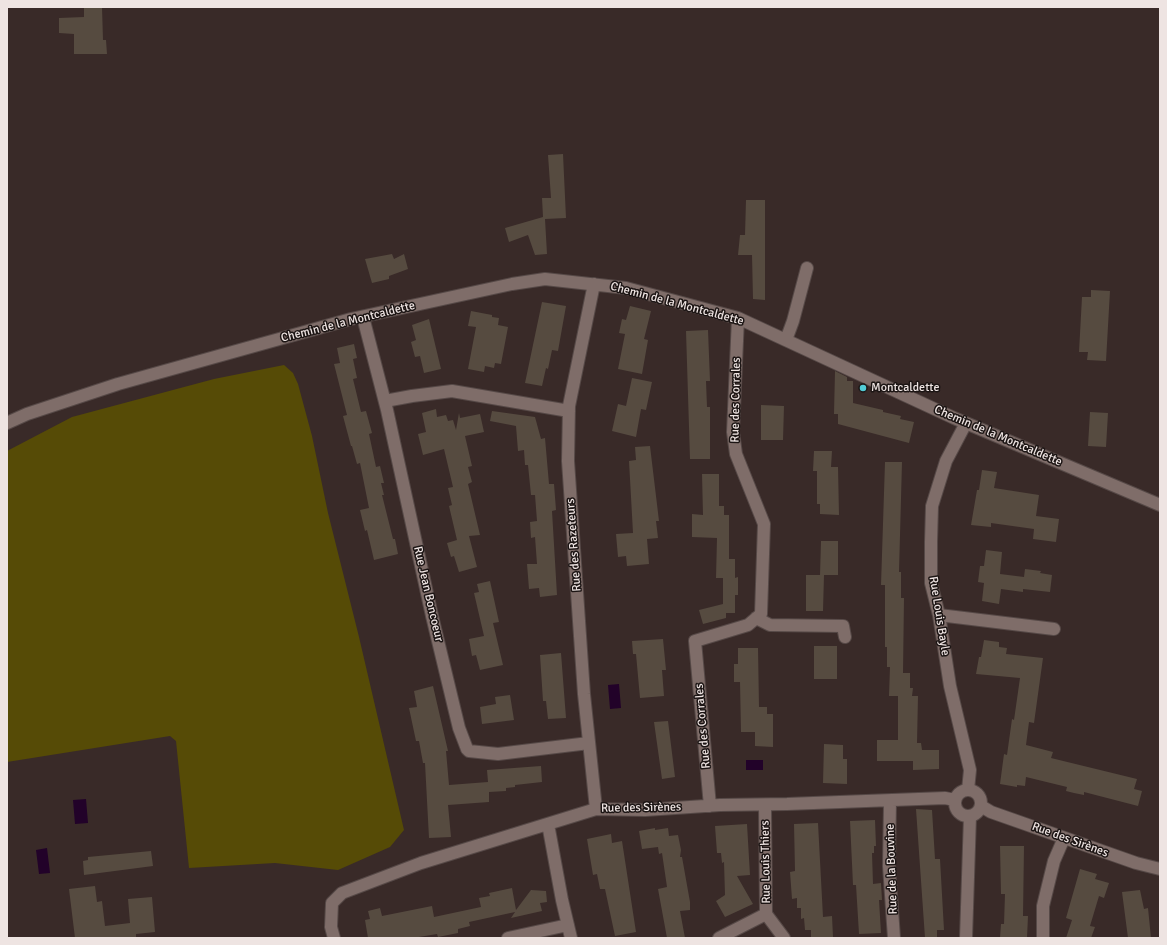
<!DOCTYPE html>
<html>
<head>
<meta charset="utf-8">
<style>
  body { margin:0 }
  #map { position:relative; width:1167px; height:945px; overflow:hidden; background:#392a28; font-family:Signika,sans-serif }
  canvas { display:block }
  .frame { position:absolute; inset:0; border:8px solid #eee4e2; pointer-events:none }
</style>
</head>
<body>
<div id="map">
<canvas width="1167" height="945"></canvas>
<div class="frame"></div>
</div>
<script>
const ctx = document.querySelector('canvas').getContext('2d');
ctx.lineJoin = 'round';
function paint(path, color) {
  ctx.fillStyle = color;
  ctx.fill(path, 'evenodd');
}
function stroke(path, color, width, dash) {
  ctx.strokeStyle = color;
  ctx.lineWidth = width;
  ctx.lineCap = dash ? 'butt' : 'round';
  ctx.setLineDash(dash || []);
  ctx.stroke(path);
}
function write(font, color, halo, rows, align = 'center') {
  ctx.font = font + ' Signika,sans-serif';
  ctx.lineWidth = 3;
  ctx.setLineDash([]);
  ctx.textBaseline = 'middle';
  ctx.strokeStyle = halo;
  ctx.fillStyle = color;
  for (const [text, x, y, turn = 0] of rows) {
    ctx.save();
    ctx.translate(x, y);
    ctx.rotate((+turn || 0) * Math.PI / 180);
    ctx.textAlign = isNaN(turn) ? turn : align;
    if (halo) ctx.strokeText(text, 0, 0);
    ctx.fillText(text, 0, 0);
    ctx.restore();
  }
}
const green = new Path2D(`
  M284 365 293 373 298 384 312 436 328 513 359 637 404 830 390 847 338 870 275 863 189 868 176 741 170 736 7 762V451L72 417 214 379Z`);
const water = new Path2D(`
  M619 684 621 708 610 709 608 685Z
  M746 760H763V770H746Z
  M86 799 88 823 75 824 73 800Z
  M47 848 50 873 39 874 36 850Z`);
const building = new Path2D(`
  M84 7H102L103 40H106L107 54H74V34L59 33V18L84 17Z
  M563 154 566 218 545 219 547 254 535 255 528 235 509 242 505 228 543 217 542 198H551L548 155Z
  M746 200H765V300L753 299 752 255H738L740 235H745Z
  M392 254 394 259 404 254 408 269 389 276V279L372 283 365 259Z
  M1091 290 1110 291 1106 361 1087 360 1088 352H1079L1082 297H1091Z
  M542 302 566 306 558 351 552 350 548 369 546 368 542 386 525 383Z
  M630 306 651 311 644 339 648 340 642 374 618 369 625 334 619 333 622 319 626 320Z
  M471 311 492 315V317L499 318 498 325 508 327 501 364 495 363 494 368 485 366 484 372 468 369 476 327 468 326Z
  M429 319 441 369 424 373 420 356 415 357 411 342 416 340 412 325Z
  M708 330 710 381H706L707 407H710V459H690L686 331Z
  M354 344 357 358 353 359 357 378 353 379 361 412 366 411 372 433 369 434 376 467 380 466 384 483H381L384 495H382L393 539H395L398 554 374 560 367 530 365 531 360 510 369 508 360 463 357 464 352 446H351L343 416 347 415 334 364 340 363 337 348Z
  M835 371 847 377V381H853V403L883 410V412L901 416 900 419 914 422 909 443 838 424V414H834Z
  M632 378 652 382 646 410 641 409 636 437 612 431 618 404 626 406Z
  M761 405 784 406 783 440H761Z
  M436 409 437 417 446 415 448 421 453 420 456 430 459 413 460 418 480 414 484 432 465 436 472 466 468 467 472 482 468 484 480 535 469 536 477 567 459 572 454 556 451 557 447 543 457 540 449 506 452 505 448 488 453 487 444 449 423 455 418 434 426 432 422 413Z
  M492 411 535 417 541 439 545 438 549 484H554L556 510 552 511 557 595 540 597 539 588 529 589 527 564H537L535 537 531 538 530 522 537 521 535 495H531L528 465H525L524 450 518 451 516 426 490 421Z
  M1090 412 1108 413 1106 447 1088 446Z
  M650 446 659 521H656L658 538 647 539 649 564 627 566 626 556 618 557 616 534 633 533 629 461 636 460 635 447Z
  M814 451H832L831 467H838L839 515 820 514V504H817V471H813Z
  M885 462H902L899 572H901V598H904L903 673H910V688H913L912 696H918L917 743H921L922 750H939V769L913 770V761H877V740H898V696H889L890 667H887V647H885V585H881Z
  M982 470 997 472 994 488 1039 495 1036 516 1059 519 1056 542 1033 539 1034 529 991 523V527L971 525 977 490H979Z
  M702 474H719V506H724V515H729V559H735V578L738 577V595H735V613H726V618L703 624 699 610 723 604V578H726H716L717 538 692 537V514L703 515Z
  M821 541H838V575H820Z
  M986 550 1002 552 1000 574 1024 577 1025 569 1041 571 1040 573 1052 575 1050 592 1023 589V592L1001 589 999 604 982 601 984 583 978 582 980 566H984Z
  M806 575H824L823 611H806Z
  M490 581 499 622 493 623 503 665 480 670 476 655 472 656 469 639 484 636 474 593 479 592 477 584Z
  M663 639 666 670H662L664 696 640 698 636 654H633L632 641Z
  M984 640 999 642V647L1007 648 1006 654 1043 658 1034 723 1029 722 1026 745 1053 752 1051 758 1137 779 1134 789 1142 791 1138 806 1084 792V795L1074 793 1066 791 1067 787 1026 777 1025 786 1017 785V787L1000 784 1004 754 1007 755 1012 719 1014 720 1020 678 976 674 979 657H981Z
  M814 646H837V679H814Z
  M738 648H758L759 707H767V714H773V747L755 746V732H741L740 682H734V664H738Z
  M561 653 566 718 548 719 546 701H543L540 655Z
  M433 686 448 751H446L449 785 488 782 487 770 541 766 542 782 515 785V787L506 788V791L489 792V802L448 805 451 837 429 838 425 763H423L419 741H416L409 708 417 707 414 691Z
  M510 695 514 720 482 724 480 707 496 704 495 697Z
  M668 721 675 777 662 779 654 722Z
  M824 744 843 745V759H847V784L823 783Z
  M916 809 932 810 935 859H940L944 930H937V938H925Z
  M875 820 876 846H874V853H872L873 884 881 883 882 900H879L881 933 859 934 856 885H853L850 821Z
  M818 823 823 917 832 916 833 937 811 938V930H805L804 918 801 919V908H797V898L792 899 790 872 795 871 794 824Z
  M747 824 750 875 737 876 753 904 725 917 716 901 725 895 724 862 722 863 721 853H717L715 826Z
  M655 828V830L668 828 669 836 678 835 681 850 680 857H682L690 902V910L680 911 685 938H667L658 889 667 887 662 853 659 854 658 847 642 849 639 831Z
  M611 834 612 843 622 841 636 932 615 936 605 889H600L597 874 593 875 587 839Z
  M1000 846H1024L1023 916H1028L1027 938H1000L1001 924H1004L1005 894H1001Z
  M151 851 153 866 84 875 83 861 88 860V857Z
  M1080 869 1097 874 1095 879 1109 883 1104 898 1099 896 1090 926 1095 927 1091 938H1066L1072 920 1066 918Z
  M95 886 97 902 102 901 105 926 130 923 128 899 152 897 155 932 136 934V938H75L69 889Z
  M512 888 516 910 531 890 546 891 547 902 540 903 542 911 511 918 515 912 469 922 470 926 458 929V933L438 937 437 934 413 938H368L365 920 370 919 368 911 380 908 382 916 432 906 434 917 481 907 479 898 490 896 489 893Z
  M1140 890 1144 909 1148 908 1151 938H1128L1122 892Z`);
const minor = new Path2D(`
  M594 284 569 406 568 461 584 694 596 809
  M363 317 387 410 432 616 459 728 467 749 469 751 498 754 589 743
  M786 340 793 321 807 268
  M385 401 412 396 452 391 569 411
  M7 423 27 414 118 384 351 319 512 284 545 279 626 288 738 318 954 418 1160 505
  M966 423 946 461 932 506 931 542V583L939 615 950 686 970 770 968 790
  M939 615 1054 629
  M756 618 770 625 843 626 845 637
  M955 803a13 13 0 1 1 26 0a13 13 0 1 1-26 0Z
  M890 801 889 866 894 938
  M765 805 766 914 784 938
  M710 806 695 641 748 625 761 614 764 524 736 454 733 432 738 318
  M981 806 991 812 1136 863 1160 869
  M548 824 562 900 571 938
  M334 938 331 927 332 903 342 893 421 863 596 809 645 810 720 805 787 804 945 798 955 800
  M508 938 568 925
  M719 938 766 914
  M966 938 970 816
  M1043 938V906L1054 861 1064 838`);
const markers = [
  [863,388,4,"#52ccd6"]
];
const streetNames = [
  ["Chemin de la Montcaldette",677,304,15],
  ["Chemin de la Montcaldette",348,322,-14],
  ["Rue des Corrales",736,400,-89],
  ["Chemin de la Montcaldette",998,436,23],
  ["Rue des Razeteurs",574,545,-94],
  ["Rue Jean Boncoeur",428,594,77],
  ["Rue Louis Bayle",939,616,81],
  ["Rue des Corrales",703,726,-95],
  ["Rue des Sirènes",641,808,-1],
  ["Rue des Sirènes",1070,840,20],
  ["Rue Louis Thiers",766,862,-91],
  ["Rue de la Bouvine",892,869,-92]
];
const poiNames = [
  ["Montcaldette",871,388]
];
paint(green, '#564b06');
paint(water, '#220229');
paint(building, '#564b40');
stroke(minor, '#564947', 14);
stroke(minor, '#7f6d69', 12);
for (const [x, y, r, color] of markers) {
  const dot = new Path2D();
  dot.arc(x, y, r, 0, 2 * Math.PI);
  ctx.fillStyle = color;
  ctx.fill(dot);
  stroke(dot, '#1c1514', 1.5);
}
write('12px', '#eee4e2', '#1c1514', streetNames);
write('12px', '#eee4e2', '#1c1514', poiNames, 'left');
</script>
</body>
</html>
